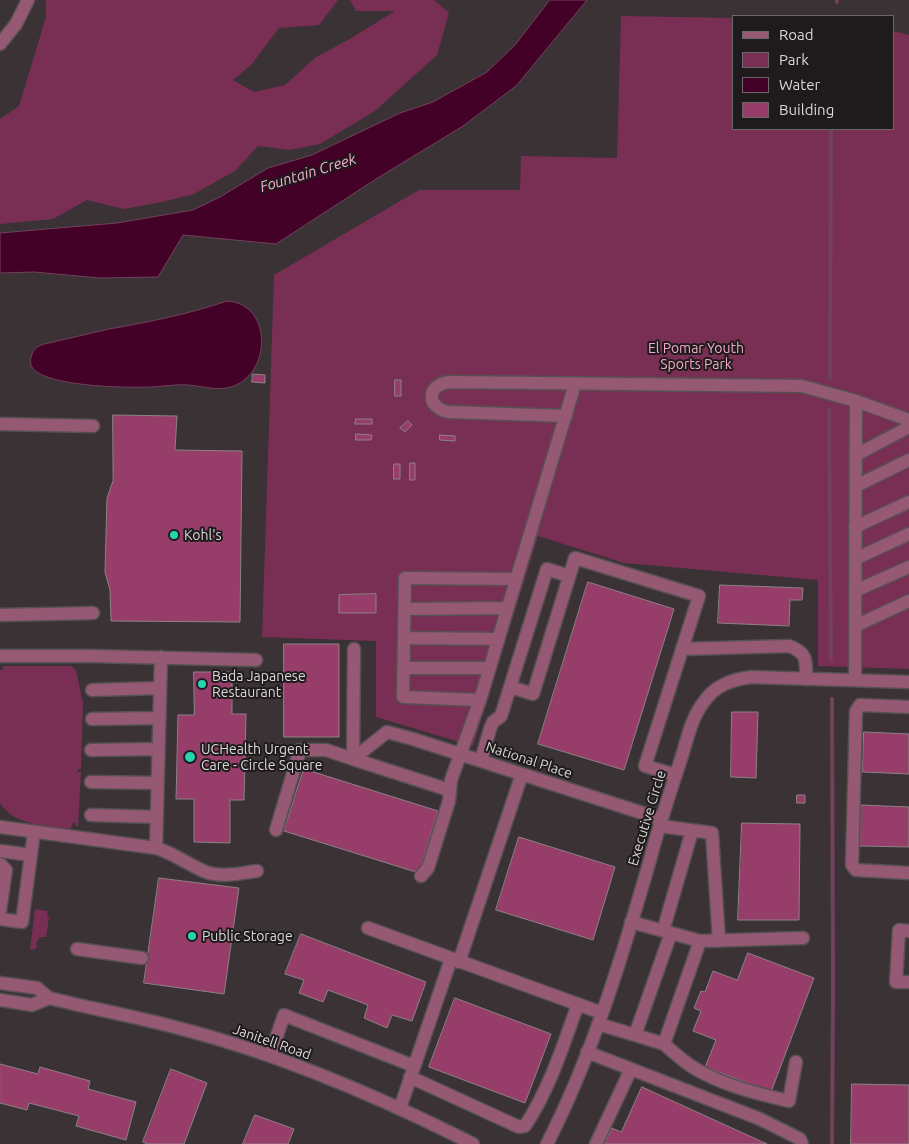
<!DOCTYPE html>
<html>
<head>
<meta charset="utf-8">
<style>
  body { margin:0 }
  #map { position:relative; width:909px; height:1144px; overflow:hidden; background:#3a3235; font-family:Ubuntu,sans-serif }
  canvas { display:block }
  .legend { position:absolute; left:732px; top:15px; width:162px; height:115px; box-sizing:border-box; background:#1f1b1c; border:1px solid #6b6668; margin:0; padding:6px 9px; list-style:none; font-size:15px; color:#dcd7d9 }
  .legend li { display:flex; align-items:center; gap:10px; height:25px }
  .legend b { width:25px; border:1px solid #6b6668 }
</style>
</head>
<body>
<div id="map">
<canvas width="909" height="1144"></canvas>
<ul class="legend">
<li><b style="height:6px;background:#955973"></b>Road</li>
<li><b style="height:14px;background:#792f53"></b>Park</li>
<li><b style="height:14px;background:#440127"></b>Water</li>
<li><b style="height:14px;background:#973d69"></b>Building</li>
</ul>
</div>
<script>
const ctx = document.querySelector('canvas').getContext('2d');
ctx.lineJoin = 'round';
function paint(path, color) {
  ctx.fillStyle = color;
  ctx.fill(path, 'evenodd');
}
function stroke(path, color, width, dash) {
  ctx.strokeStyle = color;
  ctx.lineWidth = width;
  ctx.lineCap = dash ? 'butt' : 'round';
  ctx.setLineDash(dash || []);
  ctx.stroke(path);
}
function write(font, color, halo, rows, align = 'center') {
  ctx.font = font + ' Ubuntu,sans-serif';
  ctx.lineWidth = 4;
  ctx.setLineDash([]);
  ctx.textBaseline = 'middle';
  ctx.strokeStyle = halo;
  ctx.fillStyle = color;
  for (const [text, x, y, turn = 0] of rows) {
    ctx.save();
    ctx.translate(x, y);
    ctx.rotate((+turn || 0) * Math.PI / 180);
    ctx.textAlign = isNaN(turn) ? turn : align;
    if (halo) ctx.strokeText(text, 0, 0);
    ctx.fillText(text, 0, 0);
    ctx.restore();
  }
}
const green = new Path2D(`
  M46 0H338L319 25 279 28 251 65 233 80 254 92 285 85 316 57 348 40 395 11H356L350 0H434L449 13 437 55 375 111 320 144 290 150 258 146 235 171 194 194 162 202 124 209 87 200 53 219 0 224V119L19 106 46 17Z
  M621 16 733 18V129H893V31L909 35V669L818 666V580L624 563 538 536 473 746 376 717V641L262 637 274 275 419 190H520L521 156 617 158Z
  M3 666H71L76 670 83 703 81 769H78V772H81L78 826H75L76 823H73L70 829C46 825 14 826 0 803V670H3Z
  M35 909 48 911 47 916 49 917 46 937H40L36 943 37 948 30 950Z`);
const water = new Path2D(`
  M550 0H587L516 86 463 126 376 179 276 244 183 235 158 277 100 278 34 272 0 273V233L117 223 193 210 220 197 268 168 312 155 400 113 433 102 487 72 515 45Z
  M227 301C271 303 272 369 236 385 216 394 198 383 177 385 168 385 159 387 150 387 130 388 38 387 31 365 29 358 33 349 39 346 44 343 52 343 57 341 75 337 92 333 109 329 149 322 189 314 227 301Z`);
const stream = new Path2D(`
  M837 2V0
  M830 378 831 129
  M829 410 831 659
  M832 1144 833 986 832 699`);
const building = new Path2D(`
  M253 374 265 375V383L252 382Z
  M395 380H401V396H395Z
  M113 415 177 416 175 450 242 451 240 622 111 621 110 590 105 572 107 498 113 481Z
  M356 419H372V424H355Z
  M408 421 412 425 405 432 400 428Z
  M356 434 372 435 371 440H356Z
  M440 435 455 436V441L440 440Z
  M410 463H415V480H410Z
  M394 464H400V479H394Z
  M588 582 674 609 624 770 538 744Z
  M720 585 803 588 802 600H790L789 626 718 623Z
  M376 594V613H339V595Z
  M284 644H339V737H284Z
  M194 672H232V714H246L244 800H230V843L194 842V799H176L178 715H194Z
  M732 712H758L756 778 731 777Z
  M864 732 909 734V774L863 772Z
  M304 769 438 811 419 873 284 831Z
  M797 795H805V803H797Z
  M861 805 909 807V847L860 846Z
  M742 823 800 824 799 920H738Z
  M519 837 615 867 593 940 496 910Z
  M159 878 239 888 224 994 144 983Z
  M301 934 426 982 412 1021 392 1015 387 1028 364 1018 368 1005 328 990 323 1002 299 993 304 980 285 974Z
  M748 953 814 978 771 1092 705 1067 716 1040 693 1031 701 1011 694 1008 701 991 705 992 713 971 737 980Z
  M455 998 551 1034 525 1103 429 1067Z
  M0 1064 38 1074 40 1067 90 1081 88 1089 136 1102 126 1140 76 1126 79 1116 29 1103 27 1110 0 1103Z
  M171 1069 207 1083 184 1144H147L143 1142Z
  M852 1084 909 1085V1144H851Z
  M642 1087 767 1144H604L612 1128 621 1132Z
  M255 1115 294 1129 288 1144H243Z`);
const minor = new Path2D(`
  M0 44 16 24 28 0
  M566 416 449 412C426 408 426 385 449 382L802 386 856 401 909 420
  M0 424 93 426
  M856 455 909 427
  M856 486 909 460
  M855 527 909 502
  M855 559 909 534
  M855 591 909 567
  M405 609 507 608
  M0 615 93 613
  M855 626 909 601
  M404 638 498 639
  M354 649 353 759 449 790
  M682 649 789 646C808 653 806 661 806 679
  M0 656H92L256 660
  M404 668H489
  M855 680 856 401
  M510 687 547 569 569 576
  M92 690 160 688
  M480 700 403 697 405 578 515 579
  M909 707 860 705 856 711 852 865 856 870 909 873
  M92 719 159 718
  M91 750 158 749
  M481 760 490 729 493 722 501 716 510 687 533 694 575 558 699 596 645 766 676 775
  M91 782 157 783
  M91 815 157 817
  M660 826 712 833 719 941
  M0 827 156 848C174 853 188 865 206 872 222 878 241 873 257 871
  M276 830 300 750H326L353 759 387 732 413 739 661 819
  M156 848 161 657
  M0 851 31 855
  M0 864 6 870 0 911
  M421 876 428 868 449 801 451 780 480 700 575 384
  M0 919 22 922 34 832
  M368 928 602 1013
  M663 931 692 831
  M909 931 899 930 896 982H909
  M700 941 803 938
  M77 949 142 958
  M459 962 522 774
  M0 983 37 988 49 998C93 1009 138 1017 182 1029 283 1055 380 1097 473 1144
  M0 1000 32 1005 49 998
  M598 1024 635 1035 671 933 631 922
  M635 1035 664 1044 700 941 671 933
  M664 1044C673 1052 682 1060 691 1066 718 1084 758 1094 789 1101L796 1062
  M587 1052 760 1119 800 1139 802 1144
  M270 1056 284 1015 414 1066
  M410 1077 519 1127 525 1126C550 1088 563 1046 578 1004
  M400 1108 451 959
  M547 1144C593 1054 622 957 650 860 659 826 670 792 681 759 687 740 691 719 703 703 715 685 731 680 751 677L909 682
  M596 1144 631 1069`);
const markers = [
  [174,535,5,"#26d5ae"],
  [202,684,5,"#26d5ae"],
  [190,757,6,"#26d5ae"],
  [192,936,5,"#26d5ae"]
];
const parkNames = [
  ["El Pomar Youth",696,348],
  ["Sports Park",696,364]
];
const poiNames = [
  ["Kohl's",184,535],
  ["Bada Japanese",212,676],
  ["Restaurant",212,692],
  ["UCHealth Urgent",201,749],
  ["Care - Circle Square",201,765],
  ["Public Storage",202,936]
];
const streetNames = [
  ["National Place",529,760,18],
  ["Executive Circle",647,818,-73],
  ["Janitell Road",272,1042,19]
];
const waterNames = [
  ["Fountain Creek",308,173,-17]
];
paint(green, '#792f53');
paint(water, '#440127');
stroke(water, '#72415c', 1);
stroke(stream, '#72415c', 4);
paint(building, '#973d69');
stroke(building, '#8c8286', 1);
stroke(minor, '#575053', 15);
stroke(minor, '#955973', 12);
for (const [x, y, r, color] of markers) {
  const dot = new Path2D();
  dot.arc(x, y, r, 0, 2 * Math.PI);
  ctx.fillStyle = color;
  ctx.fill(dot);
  stroke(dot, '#1f1b1c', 2);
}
write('14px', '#f4a9c9', '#1f1b1c', parkNames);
write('14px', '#dcd7d9', '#1f1b1c', poiNames, 'left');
write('14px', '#dcd7d9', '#1f1b1c', streetNames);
write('italic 15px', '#f9aecd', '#1f1b1c', waterNames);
</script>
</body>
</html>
